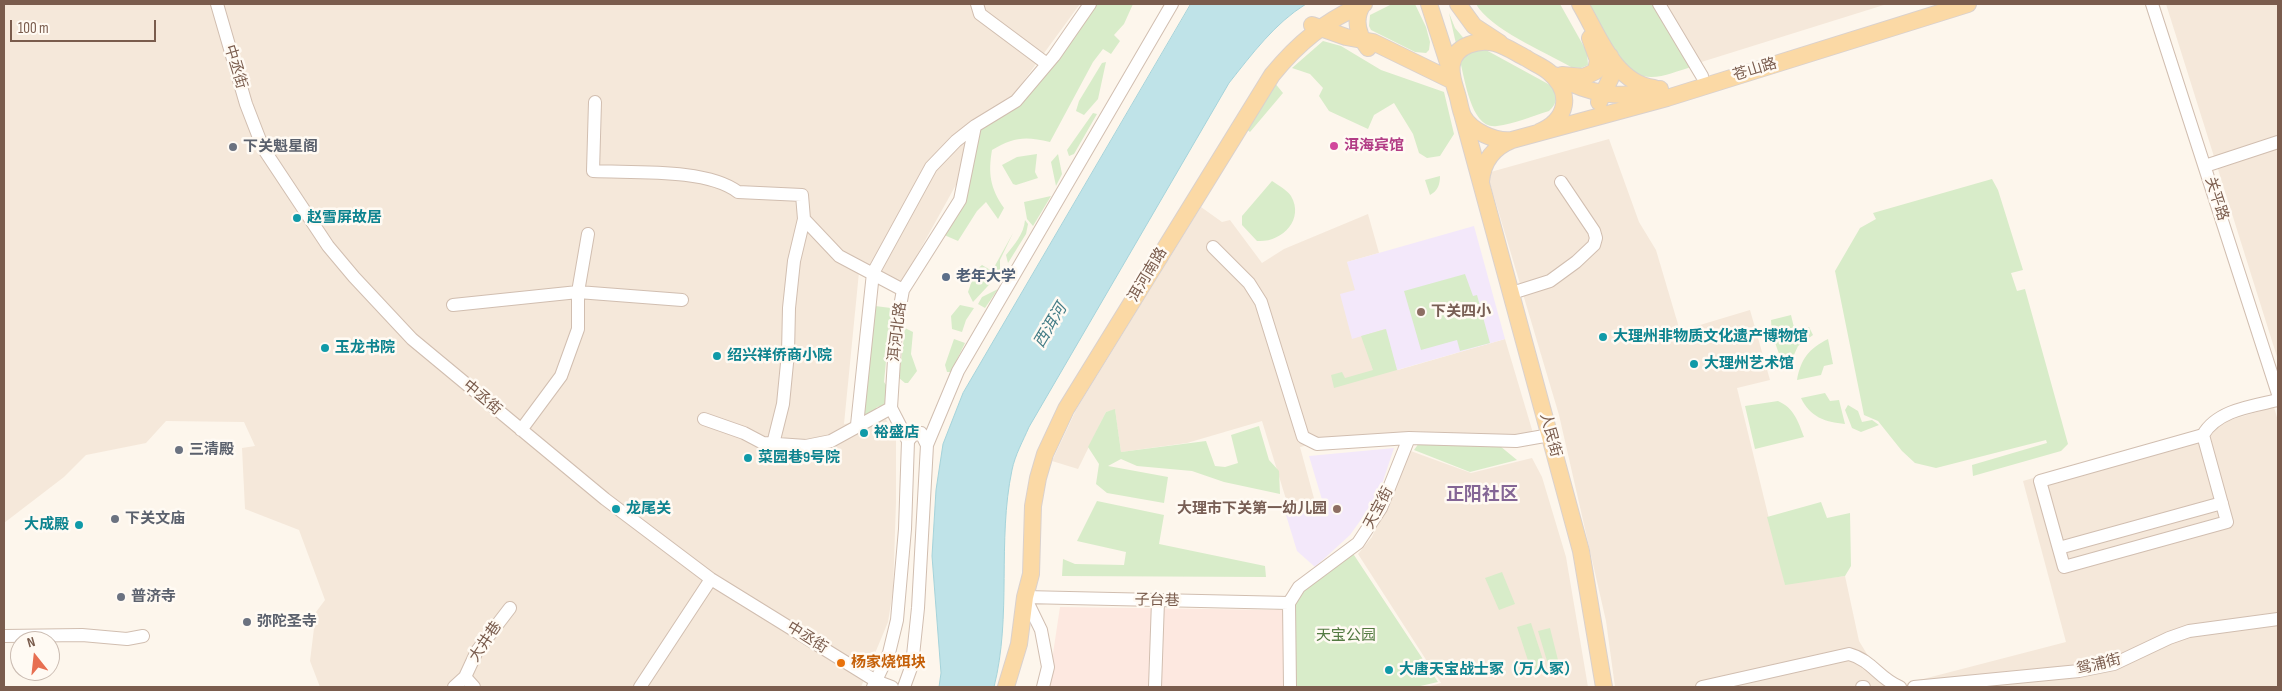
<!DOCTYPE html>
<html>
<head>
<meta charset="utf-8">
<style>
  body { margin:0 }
  #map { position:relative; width:2282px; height:691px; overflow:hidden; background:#fdf6ec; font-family:"Sofia Sans Condensed",sans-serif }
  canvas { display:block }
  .frame { position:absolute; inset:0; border:5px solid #7a5c4d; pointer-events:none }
  .north { position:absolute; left:10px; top:631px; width:50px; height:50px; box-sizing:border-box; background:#fffaf3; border:1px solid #cabbb1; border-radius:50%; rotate:344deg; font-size:14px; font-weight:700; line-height:20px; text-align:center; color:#7a5c4d }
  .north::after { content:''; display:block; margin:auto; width:18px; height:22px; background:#e76f51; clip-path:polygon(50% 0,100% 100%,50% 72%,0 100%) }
  .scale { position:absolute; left:10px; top:20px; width:146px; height:22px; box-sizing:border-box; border:2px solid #7a5c4d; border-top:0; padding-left:6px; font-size:15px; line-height:18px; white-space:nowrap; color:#7a5c4d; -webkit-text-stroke:4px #fffaf3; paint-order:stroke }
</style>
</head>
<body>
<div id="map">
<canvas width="2282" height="691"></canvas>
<div class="frame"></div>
<div class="north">N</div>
<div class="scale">100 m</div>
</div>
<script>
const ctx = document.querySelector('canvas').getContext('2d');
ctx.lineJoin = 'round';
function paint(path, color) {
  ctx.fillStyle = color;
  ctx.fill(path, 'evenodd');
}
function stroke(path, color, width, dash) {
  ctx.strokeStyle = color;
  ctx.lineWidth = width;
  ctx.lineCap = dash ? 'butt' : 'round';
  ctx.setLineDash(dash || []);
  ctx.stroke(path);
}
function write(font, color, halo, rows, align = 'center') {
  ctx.font = font + ' "Sofia Sans Condensed","Noto Sans SC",sans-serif';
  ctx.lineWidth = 5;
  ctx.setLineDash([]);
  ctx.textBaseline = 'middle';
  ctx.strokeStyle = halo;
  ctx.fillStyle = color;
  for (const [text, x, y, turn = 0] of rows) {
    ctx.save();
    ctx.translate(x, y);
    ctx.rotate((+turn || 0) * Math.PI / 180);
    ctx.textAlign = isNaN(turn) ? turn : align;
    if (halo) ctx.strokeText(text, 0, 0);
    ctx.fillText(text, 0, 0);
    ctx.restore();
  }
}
const residential = new Path2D(`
  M4 4H1080L1009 101 965 149 957 183 896 293 859 272 844 424 885 418 896 435V502L893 591 888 622 861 687H320L310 661 316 612 325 600 299 530 245 509 242 448 255 446 244 422 166 421 146 443 86 455 64 477 4 523Z
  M1657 4H1887L1695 64Z
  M2166 4H2278V360Z
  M1609 139 1639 222 1656 250 1680 331 1750 310 1770 380 1737 388 1785 584 1845 576 1859 641 1870 659 1883 672 1904 684 2066 642 2023 481 2274 407 2278 421V687H1615L1606 621 1559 415 1487 173Z
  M1201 207 1222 222 1230 220 1262 263 1284 249 1368 214 1379 253 1347 262 1386 329 1398 370 1505 339 1533 433 1519 438 1413 431 1345 437 1300 447 1315 502 1289 509 1262 421 1187 443 1121 452 1115 410 1106 412 1078 469 1052 461 1076 410Z
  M1408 450 1471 473 1532 458 1542 477 1566 557 1588 687H1427L1441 683 1358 554 1372 537Z`);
const commercial = new Path2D(`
  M1060 607 1285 610 1284 687H1048Z`);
const education = new Path2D(`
  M1474 226 1505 339 1397 370 1385 329 1352 339 1340 294 1355 290 1347 262Z
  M1394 448 1378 496 1350 535 1315 567 1297 551 1286 515 1323 503 1309 456Z`);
const green = new Path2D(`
  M1094 4H1133L1124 24 1114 35 1120 41 1111 54 1103 49 1093 62 1050 142C1025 136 1014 137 992 150 988 173 990 188 1004 208L998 219 986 202 977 211 958 241 942 234 977 128 1005 113Z
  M1392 4H1415L1426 27 1430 42 1429 50 1426 53 1415 52 1371 30 1369 26 1370 15Z
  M1476 4H1560L1587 52 1588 65 1581 68 1571 67C1545 52 1490 29 1476 4Z
  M1588 4H1656L1691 67C1677 71 1658 80 1643 76 1620 71 1599 23 1588 4Z
  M1449 13 1455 28 1466 41 1457 48Z
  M1323 41 1341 46 1381 70 1444 92 1454 134 1440 156 1427 158 1419 153 1413 134 1394 103 1374 115 1368 129 1329 111 1319 96 1323 88 1310 74 1292 68Z
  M1486 50 1550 85C1559 94 1558 103 1549 111 1532 116 1514 124 1497 126 1471 130 1465 79 1460 61L1467 52Z
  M1106 62 1098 99 1084 115 1076 111 1079 101 1102 63Z
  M1274 82 1283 93 1250 132 1242 126Z
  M1093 113 1097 114 1074 154 1069 156 1067 150Z
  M1037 154 1035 172 1038 178 1016 185 1013 184 1002 165 1017 157Z
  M1058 154 1062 174 1056 186 1051 162Z
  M1440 176C1440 184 1438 191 1430 195L1425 180Z
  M1992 179 1998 190 2023 270 2011 273 2017 291 2025 289 2068 444 2061 451 1973 476 1972 465 2047 443 2046 440 1936 468 1915 463 1902 451 1878 421 1864 415 1835 271 1860 228 1876 219 1873 213Z
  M1272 181C1278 185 1287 190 1291 196 1305 220 1281 243 1257 241L1242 225V216Z
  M1051 196 1033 226 1027 219 1024 202Z
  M1025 220 1028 224 1026 234 1008 263 1006 255C1014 245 1024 234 1025 220Z
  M1013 233 1000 260V273L973 302 968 292 975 271 982 265 992 271Z
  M1465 274 1473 296 1477 295 1490 343 1460 351 1457 340 1421 350 1404 291Z
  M998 289 985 308 978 304 982 297Z
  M960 305 974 308 966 320 962 332 952 329 951 316Z
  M875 306 891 308 884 382 888 388 887 405 877 407 872 416 862 417Z
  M1791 315 1796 336 1809 327 1813 335 1798 346 1788 368H1784L1772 334 1771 320Z
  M905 328 913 332 911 354 917 371 908 383H905L899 378Z
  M1386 329 1397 370 1334 388 1331 375 1342 372 1345 378 1373 370 1361 336Z
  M954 339 965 343 951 372H947L945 365Z
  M1828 339 1833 364 1824 366 1821 375 1797 380C1801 358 1809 349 1828 339Z
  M1825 393 1830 401 1839 400 1845 424C1825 422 1810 417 1801 398Z
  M1778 401C1794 408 1798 421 1804 437L1755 449 1745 406Z
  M1848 405 1858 411 1862 422 1872 420 1879 425 1861 432 1852 428 1845 410Z
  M1115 409 1121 452 1206 441 1215 466 1225 467 1238 463 1231 435 1259 426 1269 460 1279 471 1280 494 1224 482 1192 471 1137 466 1121 459 1108 466 1168 477 1164 503 1107 493 1096 484 1099 464 1088 447 1106 412Z
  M1419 443 1500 446 1517 460 1470 472 1414 450Z
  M1097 501 1164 515 1159 544 1265 566 1266 577 1062 576 1063 559 1075 564 1124 565 1126 552 1077 541Z
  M1821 502 1827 518 1850 513 1851 566 1845 576 1785 585 1767 517Z
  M1352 552 1438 682 1416 687H1295L1293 604 1302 589Z
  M1502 572 1515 604 1499 610 1485 578Z
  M1531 623 1547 672 1533 676 1517 627Z
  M1550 628 1560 668 1550 671 1538 631Z`);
const water = new Path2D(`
  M1191 4H1306C1275 23 1252 54 1229 83L1029 427C1023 441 1015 455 1012 470 997 541 1012 616 994 687H939L941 673 932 556 936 490 943 444 963 393Z`);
const minor = new Path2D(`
  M217 4 246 104 263 148 328 246 354 277 412 339 605 499 711 579 876 681 892 687
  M977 4 980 14 1047 64
  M1659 4 1702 76
  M2152 4 2278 394
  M595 102 593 171C632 173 707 168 738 192L802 195 804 219 839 256 903 290
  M2205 166 2278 142
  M1213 247 1249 283 1261 302 1303 437 1317 444 1409 438
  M1512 293 1550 281 1576 262 1594 245 1596 238 1594 231 1561 182
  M453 305 578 292 682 300
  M704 419 744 433 763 443 806 446 831 441 891 408
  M857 425 873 273 931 167 956 141 975 126
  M521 430 561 376 578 329V292L588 234
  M2203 435 2227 522 2064 567 2040 481 2203 435C2217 410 2253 406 2278 400
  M773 444 783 404 788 353 789 308 794 261 804 219
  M927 445 958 371 1172 4
  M2059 548 2222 503
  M4 636 82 635 127 639 143 636
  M465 677 474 687
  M454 687 465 677 477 651 510 608
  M640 687 711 579
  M873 687 889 653 897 620 905 529 908 441 891 408 896 328 903 290 960 200 975 126 1016 101 1054 56 1090 4
  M904 687 912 665 918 608 927 445 921 433 913 435 908 441
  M1043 687 1048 667 1041 630 1025 597 1289 603
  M1155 687 1158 601
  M1290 687 1289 603 1299 587 1358 543 1381 508 1409 438 1516 441 1550 435
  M1702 687 1849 654C1872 660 1879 679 1900 687
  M1862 687H1864
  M1914 687 2079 671 2114 664 2169 638 2189 631 2278 619`);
const major = new Path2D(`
  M1363 4C1353 19 1358 35 1368 48
  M1429 4 1451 72
  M1458 4 1474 26 1500 43
  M1580 4C1598 34 1614 83 1654 88
  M1312 25 1346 37 1373 42 1453 81
  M1554 75C1591 95 1619 100 1660 89
  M1562 75 1584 77 1596 71 1598 60 1590 38
  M1599 102 1611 77 1610 56
  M1463 117 1581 551 1604 687
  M1539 132C1568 120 1573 92 1549 72 1542 66 1533 63 1526 58 1516 53 1506 46 1495 43 1479 39 1455 45 1452 64 1450 74 1454 84 1457 94 1459 100 1460 109 1463 116 1471 131 1495 142 1512 140L1667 98 1968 4
  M1481 181C1483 161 1494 147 1512 140
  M1006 687 1019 644 1025 597 1031 574 1033 506 1038 478 1045 454 1066 409 1272 75C1298 43 1326 20 1364 4`);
const markers = [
  [1334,146,5,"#d1479c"],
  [233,147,5,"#6b7280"],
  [297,218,5,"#0f9aa8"],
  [946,277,5,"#5c6f8a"],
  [1421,312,5,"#8d6e63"],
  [1603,337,5,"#0f9aa8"],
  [325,348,5,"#0f9aa8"],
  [717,356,5,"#0f9aa8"],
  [1694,364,5,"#0f9aa8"],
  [864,433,5,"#0f9aa8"],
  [179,450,5,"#6b7280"],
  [748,458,5,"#0f9aa8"],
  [616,509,5,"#0f9aa8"],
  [1337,509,5,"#8d6e63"],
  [115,519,5,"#6b7280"],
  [79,525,5,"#0f9aa8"],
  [121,597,5,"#6b7280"],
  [247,622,5,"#6b7280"],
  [841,663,5,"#e8710a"],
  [1389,670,5,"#0f9aa8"]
];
const streetNames = [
  ["中丞街",235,67,73],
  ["苍山路",1755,70,-17],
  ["关平路",2216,199,72],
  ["洱河南路",1148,275,-59],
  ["洱河北路",898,332,-83],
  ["中丞街",482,398,40],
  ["人民街",1550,435,75],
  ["天宝街",1379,508,-62],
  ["子台巷",1157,601,1],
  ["中丞街",807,638,32],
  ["大井巷",486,642,-56],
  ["鸳浦街",2099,665,-14]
];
const hotelNames = [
  ["洱海宾馆",1344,146]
];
const worshipNames = [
  ["下关魁星阁",243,147],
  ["三清殿",189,450],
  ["下关文庙",125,519],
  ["普济寺",131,597],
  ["弥陀圣寺",257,622]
];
const cultureNames = [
  ["赵雪屏故居",307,218],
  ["大理州非物质文化遗产博物馆",1613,337],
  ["玉龙书院",335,348],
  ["绍兴祥侨商小院",727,356],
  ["大理州艺术馆",1704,364],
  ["裕盛店",874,433],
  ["菜园巷9号院",758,458],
  ["龙尾关",626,509],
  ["大成殿",69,525,"right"],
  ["大唐天宝战士冢（万人冢）",1399,670]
];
const serviceNames = [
  ["老年大学",956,277]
];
const educationNames = [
  ["下关四小",1431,312],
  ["大理市下关第一幼儿园",1327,509,"right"]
];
const parkNames = [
  ["天宝公园",1346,636]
];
const foodNames = [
  ["杨家烧饵块",851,663]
];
const waterNames = [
  ["西洱河",1051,326,-59]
];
const quarterNames = [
  ["正阳社区",1482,495]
];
paint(residential, '#f5e8da');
paint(commercial, '#fde8e0');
paint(education, '#f3e8fa');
paint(green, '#d8ecc9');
paint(water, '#bfe3e8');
stroke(water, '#a5d3da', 1);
stroke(minor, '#d1beb0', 14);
stroke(major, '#dad1cd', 18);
stroke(minor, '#fff', 12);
stroke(major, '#fbd9a5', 16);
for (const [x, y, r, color] of markers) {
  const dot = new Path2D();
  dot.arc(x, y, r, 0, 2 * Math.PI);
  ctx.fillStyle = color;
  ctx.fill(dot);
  stroke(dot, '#fffaf3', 2);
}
write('15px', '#7a5c4d', '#fffaf3', streetNames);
write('bold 15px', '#b23c85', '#fffaf3', hotelNames, 'left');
write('bold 15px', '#5b616d', '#fffaf3', worshipNames, 'left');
write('bold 15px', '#0d838f', '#fffaf3', cultureNames, 'left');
write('bold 15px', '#4e5e75', '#fffaf3', serviceNames, 'left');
write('bold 15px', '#785e54', '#fffaf3', educationNames, 'left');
write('15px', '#537a41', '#fffaf3', parkNames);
write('bold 15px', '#c56008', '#fffaf3', foodNames, 'left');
write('italic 16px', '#437c86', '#fffaf3', waterNames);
write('bold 18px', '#846695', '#fffaf3', quarterNames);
</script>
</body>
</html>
